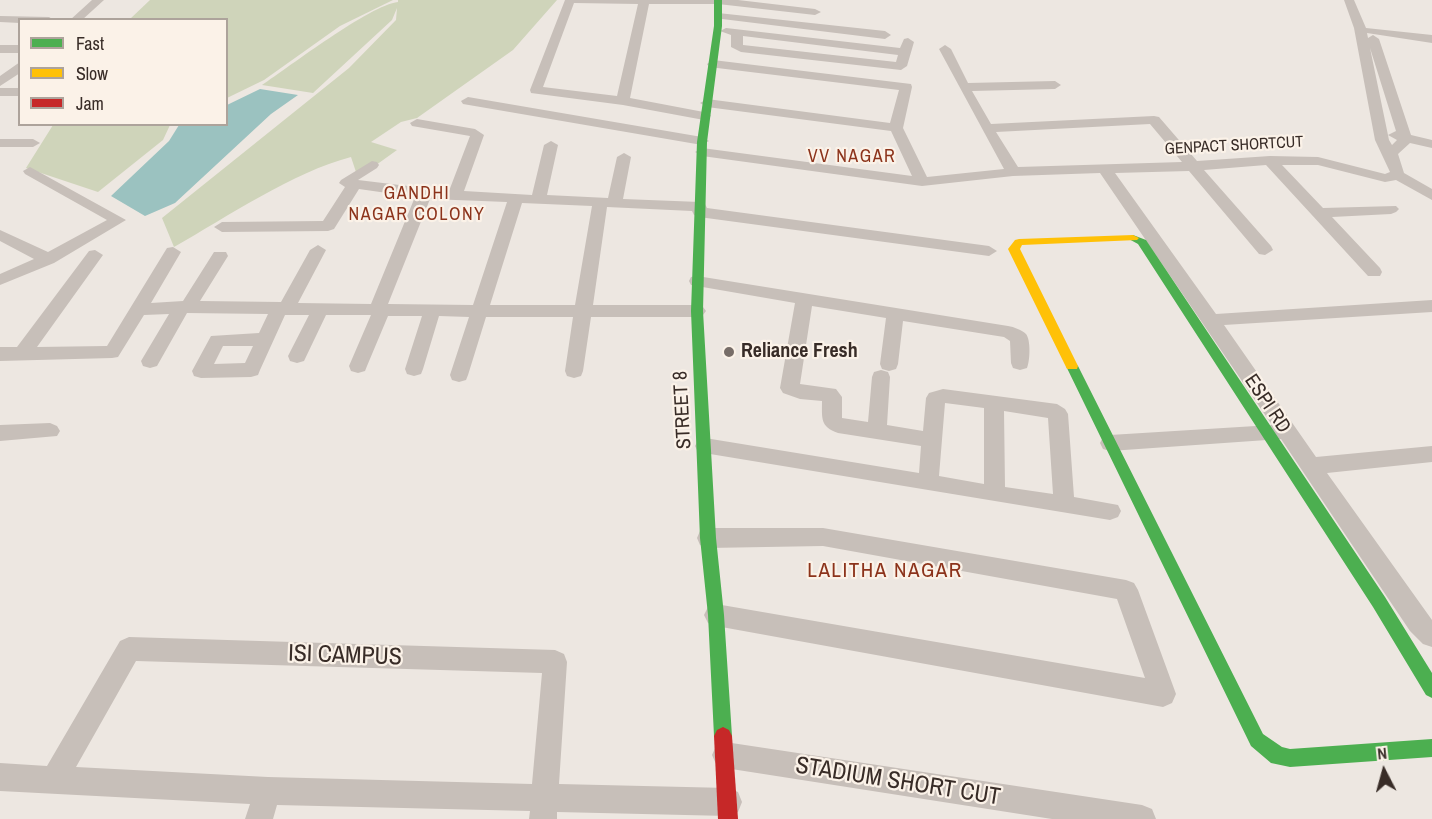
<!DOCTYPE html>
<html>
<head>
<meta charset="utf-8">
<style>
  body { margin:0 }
  #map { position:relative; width:1432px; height:819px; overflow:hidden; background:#ede7e1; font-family:"Archivo Narrow",sans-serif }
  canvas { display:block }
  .legend { position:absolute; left:18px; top:18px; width:210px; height:108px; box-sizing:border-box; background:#fbf2e8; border:2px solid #ada39b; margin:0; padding:8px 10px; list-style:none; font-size:18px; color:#382c27 }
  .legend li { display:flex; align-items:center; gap:12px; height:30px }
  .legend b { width:30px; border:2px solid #ada39b }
  .north { position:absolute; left:1354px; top:741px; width:60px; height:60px; -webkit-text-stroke:4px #fbf2e8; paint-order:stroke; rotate:354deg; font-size:16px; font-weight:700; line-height:24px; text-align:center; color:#382c27 }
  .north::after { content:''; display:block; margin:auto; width:21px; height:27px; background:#382c27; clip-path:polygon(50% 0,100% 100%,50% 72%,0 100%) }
</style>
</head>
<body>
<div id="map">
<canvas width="1432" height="819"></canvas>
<ul class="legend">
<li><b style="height:8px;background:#4caf50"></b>Fast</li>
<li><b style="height:8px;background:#ffc107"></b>Slow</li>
<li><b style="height:8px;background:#c62828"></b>Jam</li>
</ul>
<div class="north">N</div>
</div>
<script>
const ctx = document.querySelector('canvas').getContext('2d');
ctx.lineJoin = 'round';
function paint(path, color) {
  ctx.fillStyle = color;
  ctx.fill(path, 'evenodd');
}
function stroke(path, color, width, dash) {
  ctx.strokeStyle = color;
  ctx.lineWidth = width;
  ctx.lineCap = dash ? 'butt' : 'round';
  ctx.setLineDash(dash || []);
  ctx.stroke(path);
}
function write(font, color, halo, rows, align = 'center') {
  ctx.font = font + ' "Archivo Narrow",sans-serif';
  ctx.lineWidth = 4.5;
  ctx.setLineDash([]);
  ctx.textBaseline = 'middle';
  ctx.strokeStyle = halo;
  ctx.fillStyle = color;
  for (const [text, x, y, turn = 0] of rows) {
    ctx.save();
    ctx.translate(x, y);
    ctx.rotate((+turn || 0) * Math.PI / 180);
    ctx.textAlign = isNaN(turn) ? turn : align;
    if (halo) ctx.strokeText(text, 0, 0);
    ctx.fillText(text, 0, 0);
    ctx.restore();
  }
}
const green = new Path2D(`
  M150 0H393L340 26 264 80 227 98 226 20 130 19Z
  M398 0H557L513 50 417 118 401 122 371 142 397 150 358 178 351 157C293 172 227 217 174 247L162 218 349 68 396 20 397 8 392 20 313 93 262 85C289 67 370 5 398 2Z
  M53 125H170L163 140 98 192 26 168Z`);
const water = new Path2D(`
  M260 89 298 95 271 114 175 203 145 216 111 196 169 141 179 125 226 124 227 105Z`);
const street = new Path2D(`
  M92 0H104L82 20H70Z
  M565 0H738L815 9 821 12 815 15 718 4H649L630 98 709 113 711 116 704 120 623 105 531 93 530 90ZM574 3 638 4 617 96 543 87Z
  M1344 0H1354L1366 28 1432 35V43L1367 33 1368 38 1373 35 1379 39 1411 135 1432 140V148L1410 143 1398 154 1404 173 1432 189V200L1396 180 1385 182 1318 165H1282L1323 208 1396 206 1399 209 1396 212 1391 214 1332 217 1380 268 1382 272 1380 276H1368L1266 165 1204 170 1271 246 1273 250 1265 255 1259 254 1189 171 1115 173 1216 314 1432 300V312L1224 325 1316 457 1432 446V462L1327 473 1432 620V647L1423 644 1410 631 1281 439 1110 451 1103 449 1100 443 1103 437 1110 435 1272 425 1100 173 1013 176 922 186 702 156 695 152 702 148 912 176 891 131 707 107 700 103 707 99 890 123 899 90 709 67 707 64 713 60 911 84 912 87 903 128 927 177 1004 169 939 49 945 45 951 49 968 83 1055 81 1061 85 1055 89 972 91 991 124 1154 116 1159 117 1197 161 1270 156 1318 157 1385 174 1390 172 1375 140 1354 28ZM1370 48 1396 131 1388 135 1397 140 1392 145 1389 140ZM1150 124 1182 162 1018 167 996 132Z
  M718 13 885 31 891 35 885 39 714 18V14Z
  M0 16 49 17 54 20H20V23L0 22Z
  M726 28 900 48 904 39 908 38 914 42 907 66 901 70 741 52 731 47V35L720 31ZM743 36 898 55 896 62 743 45Z
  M0 45H20V53H0Z
  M20 62V73L0 86V76Z
  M0 88H20V96H0Z
  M468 97 702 137 709 141 702 145 463 104 461 101Z
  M417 119 475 129 484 135 464 191 532 195 544 145 551 141 558 145 547 195 608 198 617 157 624 153 631 157 623 199 700 202 705 204 707 208 989 246 997 251 989 256 699 217 694 215 692 211 607 207 593 305H697L703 307 706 311 703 315 697 317H591L583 371 581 376 574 378 567 376 565 371 573 317H486L468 375 466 380 459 382 452 380 450 375 469 317 439 316 423 369 421 374 414 376 407 374 405 369 422 316H388L367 366 365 371 358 373 351 371 349 366 371 315H326L304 361 297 363 290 361 288 356 309 315H285L260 370 258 375 251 377 201 378 194 376 192 371 211 336 259 333 268 314 187 313 157 366 150 368 143 366 141 361 169 314 144 315 118 357 112 358 0 361V347H17L89 251 95 250 103 255 37 347 107 346 167 248 173 247 181 252 151 303 183 301 214 252H226L228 256 200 301 281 302 310 250 318 245 326 250 298 303 371 304 415 197 359 189 334 229 328 231 222 232 214 227 222 222 323 221 345 187 339 183 341 180 372 161 377 162 379 165 377 168 358 180 449 191 470 136 412 126 410 123ZM430 199 507 202 473 305 388 304ZM522 203 592 206 575 305H490ZM223 346H253L245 363 214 364Z
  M0 139H33L40 143 33 147H0Z
  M30 167 126 220 54 263 0 285V274L34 259 0 241V230L48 252 107 220 25 174 23 171Z
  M697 276 1008 326C1014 327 1022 330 1026 334 1031 340 1030 361 1027 368L1020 370 1013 368 1011 363 1010 341 1004 337 903 321 898 364 896 369 889 371 882 369 880 364 886 318 812 306 800 384 836 389 842 397V418L868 422 872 377 874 372 881 370 888 372 890 377 887 425 923 431 926 398 929 393 943 389 1057 404 1065 409 1068 414 1074 497 1118 505 1121 511 1118 517 1110 520 698 452 695 446 698 440 705 438 919 473 921 446 838 433C820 427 822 418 822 401L800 399 783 393 780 388 795 303 691 285 689 281 691 277ZM945 403 984 408V484L939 476ZM1004 411 1048 418 1053 494 1005 487Z
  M50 423 57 426 60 431 57 436 0 441V425Z
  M708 528H823L1126 580 1134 583 1138 590 1176 694 1172 703 1163 707 716 626 708 623 704 615 708 607 716 604 1145 678 1117 599 823 546 708 548 700 545 697 538 700 531Z
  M129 637 555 650 564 654 567 662 559 784 728 788 738 792 742 802 738 812 728 816 557 812V819H529L530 811 277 805 273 819H245L250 804 0 791V763L47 766 120 641ZM136 661 542 673 532 784 268 777 76 767Z
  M725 742 1142 805 1152 809 1156 819H1052L725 768 716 764 712 755 716 746Z`);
const fast = new Path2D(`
  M714 0H722V26L707 142 703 311 716 538 724 615 732 736 729 742 723 745 717 742 714 736 708 615 700 538 691 311 697 142 714 26Z
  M1133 235 1146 240 1385 597 1432 673V698L1426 695 1373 607 1138 244 1127 238Z
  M1072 361 1078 366 1263 734 1282 747 1290 749 1432 739V757L1290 767 1271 763 1251 746 1066 366Z`);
const slow = new Path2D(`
  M1133 235 1139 238 1137 240 1022 245 1020 249 1078 366 1077 369H1067L1008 249 1015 240 1019 239Z`);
const jam = new Path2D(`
  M723 727 729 730 732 736 738 819H718L714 736 717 730Z`);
const markers = [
  [729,352,6,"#776d68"]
];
const farStreetnames = [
  ["GENPACT SHORTCUT",1234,146,-3]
];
const farNeighbourhoodnames = [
  ["VV NAGAR",852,157],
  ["GANDHI",417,194],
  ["NAGAR COLONY",417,215]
];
const poiNames = [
  ["Reliance Fresh",741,352]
];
const streetNames = [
  ["ESPI RD",1267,404,56],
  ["STREET 8",683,410,-93]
];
const neighbourhoodNames = [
  ["LALITHA NAGAR",885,571]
];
const nearStreetnames = [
  ["ISI CAMPUS",345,656,2],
  ["STADIUM SHORT CUT",898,782,9]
];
paint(green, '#cfd4ba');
paint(water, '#9bc2c0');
paint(street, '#c7bfb9');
paint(fast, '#4caf50');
paint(slow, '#ffc107');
paint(jam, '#c62828');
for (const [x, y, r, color] of markers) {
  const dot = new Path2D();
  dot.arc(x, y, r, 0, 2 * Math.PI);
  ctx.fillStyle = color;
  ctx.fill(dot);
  stroke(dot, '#fbf2e8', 2);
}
write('16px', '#382c27', '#fbf2e8', farStreetnames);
ctx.letterSpacing = '1.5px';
write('18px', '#8c331b', '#fbf2e8', farNeighbourhoodnames);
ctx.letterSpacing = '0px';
write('bold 20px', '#382c27', '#fbf2e8', poiNames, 'left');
write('20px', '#382c27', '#fbf2e8', streetNames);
ctx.letterSpacing = '1.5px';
write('21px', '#8c331b', '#fbf2e8', neighbourhoodNames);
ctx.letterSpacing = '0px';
write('24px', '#382c27', '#fbf2e8', nearStreetnames);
</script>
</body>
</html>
